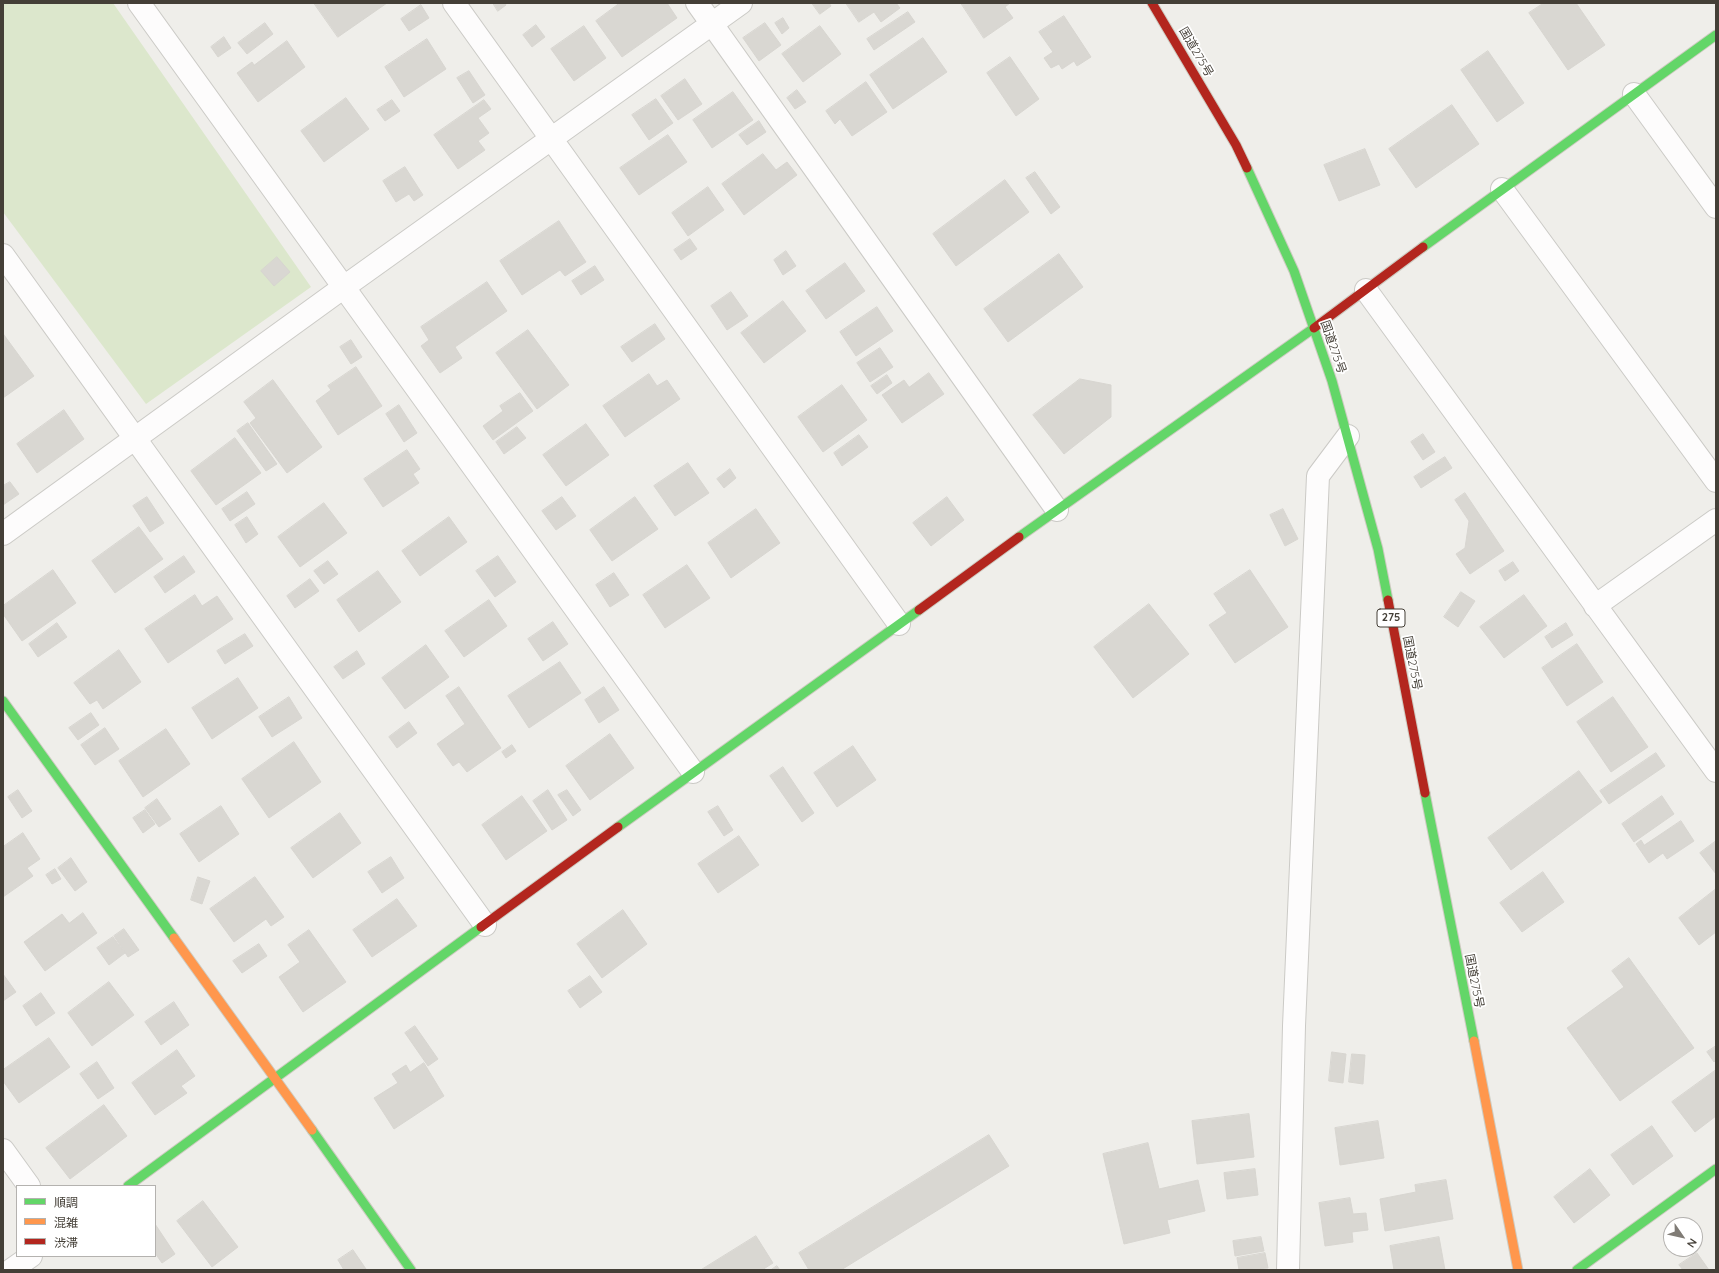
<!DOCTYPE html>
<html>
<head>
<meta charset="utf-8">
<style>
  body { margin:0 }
  #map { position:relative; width:1719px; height:1273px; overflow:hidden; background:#efeeea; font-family:Quicksand,"Noto Sans JP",sans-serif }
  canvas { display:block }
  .frame { position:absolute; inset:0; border:4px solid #443f37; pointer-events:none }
  .legend { position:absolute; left:16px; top:1185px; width:140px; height:72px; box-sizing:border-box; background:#fff; border:1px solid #b4b2af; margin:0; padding:5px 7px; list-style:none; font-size:12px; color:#443f37 }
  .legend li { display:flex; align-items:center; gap:8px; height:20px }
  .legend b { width:20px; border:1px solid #b4b2af }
  .north { position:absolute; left:1663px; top:1217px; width:40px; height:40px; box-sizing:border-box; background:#fff; border:1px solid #b4b2af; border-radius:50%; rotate:124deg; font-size:11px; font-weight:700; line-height:16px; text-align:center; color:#443f37 }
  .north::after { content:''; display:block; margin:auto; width:14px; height:18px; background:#807c76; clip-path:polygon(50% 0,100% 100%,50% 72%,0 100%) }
</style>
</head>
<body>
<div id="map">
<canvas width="1719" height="1273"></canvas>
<div class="frame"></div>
<ul class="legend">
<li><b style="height:5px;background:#63d668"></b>順調</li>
<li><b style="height:5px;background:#ff974d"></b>混雑</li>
<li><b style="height:5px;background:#b3261e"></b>渋滞</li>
</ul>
<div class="north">N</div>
</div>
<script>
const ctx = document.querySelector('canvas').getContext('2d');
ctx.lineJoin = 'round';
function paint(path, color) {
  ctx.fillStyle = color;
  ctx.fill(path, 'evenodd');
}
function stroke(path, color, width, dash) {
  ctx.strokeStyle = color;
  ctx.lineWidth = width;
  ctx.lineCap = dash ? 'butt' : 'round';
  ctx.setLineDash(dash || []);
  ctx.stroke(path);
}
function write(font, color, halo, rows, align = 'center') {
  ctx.font = font + ' Quicksand,"Noto Sans JP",sans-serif';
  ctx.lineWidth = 3.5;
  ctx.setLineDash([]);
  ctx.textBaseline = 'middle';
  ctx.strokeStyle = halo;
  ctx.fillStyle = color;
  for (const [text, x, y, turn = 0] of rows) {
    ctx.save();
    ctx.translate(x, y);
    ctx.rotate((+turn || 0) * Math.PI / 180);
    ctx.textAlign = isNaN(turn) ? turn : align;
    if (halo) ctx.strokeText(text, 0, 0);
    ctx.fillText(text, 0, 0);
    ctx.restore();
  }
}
const green = new Path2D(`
  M3 3H113L311 287 146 404 3 212Z`);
const building = new Path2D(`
  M314 3H387L338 37Z
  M493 3H505L506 5 498 11Z
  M620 3H667L677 18 622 57 596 21Z
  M812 3H829L831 6 820 14Z
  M846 3H896L900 8 881 22 874 12 859 22Z
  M961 3H1010L1005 7 1013 18 984 38Z
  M1544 3H1576L1605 45 1568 70 1529 13Z
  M421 5 429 18 409 31 401 19Z
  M908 12 915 22 874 50 867 39Z
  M1064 16 1091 57 1077 66 1074 61 1062 69 1059 64 1051 68 1044 58 1053 52 1039 32Z
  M783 18 789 28 782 34 775 23Z
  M265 23 273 34 247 54 238 43Z
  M765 23 781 45 759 61 743 38Z
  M536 25 545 37 532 47 523 35Z
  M584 26 606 58 574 81 551 49Z
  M820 26 841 54 803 82 782 54Z
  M224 37 231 48 218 57 211 47Z
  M923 38 947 72 893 109 870 75Z
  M427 39 446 69 404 97 385 67Z
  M287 41 305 67 258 102 237 73 252 62 254 65Z
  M1488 51 1524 103 1497 122 1461 70Z
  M1010 57 1039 99 1016 116 987 73Z
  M469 71 485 95 473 103 457 78Z
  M685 79 702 104 678 120 661 96Z
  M866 82 887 112 852 136 840 119 835 124 826 111Z
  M797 90 806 102 795 109 787 98Z
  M733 92 753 120 712 148 693 120Z
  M346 98 369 129 324 162 301 131Z
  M656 99 673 123 649 140 632 115Z
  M392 100 400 111 385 121 377 110Z
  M484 100 491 109 478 118 489 133 478 141 485 150 458 169 434 135Z
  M1452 105 1479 144 1416 188 1389 149Z
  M759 121 766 132 747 145 739 135Z
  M668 135 687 162 639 195 620 168Z
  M1365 149 1380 185 1339 201 1324 165Z
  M763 154 776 170 787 162 797 175 744 215 722 184Z
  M405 167 423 195 414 201 409 194 396 202 383 181Z
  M1035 172 1060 207 1051 214 1026 178Z
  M1005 180 1029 212 956 266 933 234Z
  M708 187 724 210 688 236 672 213Z
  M559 221 586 262 565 276 560 270 522 295 500 261Z
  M690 239 697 249 681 260 674 250Z
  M786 251 796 266 783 275 774 260Z
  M1059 254 1083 287 1008 342 984 309Z
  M277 257 290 272 274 286 261 271Z
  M845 263 865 291 826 319 806 291Z
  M595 266 604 280 581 295 572 281Z
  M487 282 507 311 455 347 462 358 440 373 421 346 429 340 421 327Z
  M731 292 748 316 727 330 711 306Z
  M783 301 806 331 764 363 741 333Z
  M877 307 893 331 856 356 840 332Z
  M655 324 665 339 632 362 621 347Z
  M528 330 569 385 537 409 496 353Z
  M4 335 34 376 3 398V336Z
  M351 340 362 357 351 364 340 347Z
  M880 348 893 367 870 382 857 363Z
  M356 367 382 406 338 435 316 401 331 390 328 386Z
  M929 373 944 394 902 423 882 395 904 380 909 387Z
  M649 374 657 386 667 380 680 399 625 437 603 406Z
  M887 375 892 383 877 394 871 386Z
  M1080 379 1111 385V417L1064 454 1033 415Z
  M273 380 322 447 287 473 250 423 256 418 244 402Z
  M842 385 867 420 823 452 798 417Z
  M520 393 533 411 493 440 483 426 503 411 500 406Z
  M399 405 417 433 404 442 386 414Z
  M64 410 84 439 37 473 17 444Z
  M248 423 277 464 266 471 237 431Z
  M586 424 609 455 566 486 543 455Z
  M517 427 526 438 504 454 496 442Z
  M1423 434 1435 452 1423 460 1411 442Z
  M859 435 868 447 842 466 834 453Z
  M235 438 261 473 216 505 191 471Z
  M407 450 420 469 413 474 419 483 383 507 364 479Z
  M1445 457 1452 468 1421 488 1414 477Z
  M688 463 709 493 675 516 654 486Z
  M730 469 736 478 724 488 717 479Z
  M10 482 19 494 3 505V486Z
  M247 492 255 504 230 521 222 509Z
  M1465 493 1504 551 1470 574 1456 554 1465 548 1469 521 1455 500Z
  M147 497 164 523 150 532 133 506Z
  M562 497 576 516 556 530 542 511Z
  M635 497 658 529 612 561 590 530Z
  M947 497 964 520 931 546 913 523Z
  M324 503 347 533 300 567 278 537Z
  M756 509 780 543 731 578 708 543Z
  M1283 509 1298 539 1285 546 1270 515Z
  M247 517 258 534 246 543 235 525Z
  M449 517 467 542 420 576 402 551Z
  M139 527 163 559 115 593 92 561Z
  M184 556 195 572 165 593 154 577Z
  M498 556 516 582 495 597 476 571Z
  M328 561 338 574 324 584 314 571Z
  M1513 562 1519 571 1505 581 1499 571Z
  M687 565 710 598 665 628 643 595Z
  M53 570 76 603 22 641 3 614V606Z
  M1250 570 1288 627 1235 663 1209 625 1227 613 1214 594Z
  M378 571 401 602 359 632 337 600Z
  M614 573 629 595 610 607 596 585Z
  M310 579 319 591 295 608 287 596Z
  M1461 592 1475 601 1458 627 1444 617Z
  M195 595 202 606 217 596 233 619 168 663 145 629Z
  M1524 595 1547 626 1504 658 1480 627Z
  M489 600 507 626 464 657 445 631Z
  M1149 604 1189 654 1133 698 1094 647Z
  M553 622 568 644 543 661 528 639Z
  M57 623 67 637 38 657 29 644Z
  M1566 623 1573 635 1552 648 1545 637Z
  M245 634 253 646 225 664 217 651Z
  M1577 644 1603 682 1567 706 1542 668Z
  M426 645 449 677 405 709 382 678Z
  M119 650 141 682 103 709 97 700 90 704 74 683Z
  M357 651 365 664 343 679 334 667Z
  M560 662 581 693 529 728 508 696Z
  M238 678 258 708 212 739 192 708Z
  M459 687 501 748 467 772 459 762 453 766 437 744 465 724 446 696Z
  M604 687 619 710 599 723 585 700Z
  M289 697 302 718 272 737 259 717Z
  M1613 697 1648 747 1611 772 1577 722Z
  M91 713 99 725 78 740 69 728Z
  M409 722 417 733 397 748 389 737Z
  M105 728 119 749 95 765 81 745Z
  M166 729 190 764 143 797 119 761Z
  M610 734 634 768 590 800 566 766Z
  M294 742 321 782 269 818 242 779Z
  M512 745 516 751 506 758 502 752Z
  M853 746 876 780 837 807 814 773Z
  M1656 753 1665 766 1609 804 1600 791Z
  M783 767 814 813 802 822 770 776Z
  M1579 771 1602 802 1511 870 1488 838Z
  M18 790 32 811 22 818 8 797Z
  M548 790 567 820 552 830 533 801Z
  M567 790 581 810 573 816 558 795Z
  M522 796 547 831 506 860 482 825Z
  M1662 796 1674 814 1634 842 1622 824Z
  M157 799 171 819 159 827 145 808Z
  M221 806 239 834 199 862 180 834Z
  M718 806 733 830 724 836 708 812Z
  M145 810 155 824 143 833 133 818Z
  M340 813 361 843 313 878 291 848Z
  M1681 821 1694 841 1667 859 1663 853 1649 863 1636 844 1641 840 1644 845Z
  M23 833 40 859 27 868 33 876 3 897V847Z
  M739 836 759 865 718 893 698 864Z
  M1716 841V874L1700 853Z
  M391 857 404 878 382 893 368 872Z
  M71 858 87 882 75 891 58 868Z
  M55 869 61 879 52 884 46 875Z
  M1543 872 1564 902 1522 932 1500 903Z
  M198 877 210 881 202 904 191 900Z
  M255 877 284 917 271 926 266 919 234 942 210 909Z
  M1716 889V932L1699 945 1679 918Z
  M397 899 417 926 372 957 353 930Z
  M623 910 647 944 602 978 577 944Z
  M83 913 97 933 45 971 24 942 62 914 69 923Z
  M124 929 139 950 128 957 114 936Z
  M309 930 346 982 303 1012 279 977 300 962 288 945Z
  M113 937 125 953 109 965 97 948Z
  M259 944 267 956 242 973 233 961Z
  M1629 958 1694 1048 1620 1101 1567 1028 1624 987 1612 971Z
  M3 974 16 992 3 1001Z
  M590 976 602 992 580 1008 568 991Z
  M109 982 134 1015 92 1046 68 1013Z
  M41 993 55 1013 36 1026 23 1006Z
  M174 1002 189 1025 161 1045 145 1022Z
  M415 1026 438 1059 428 1066 405 1033Z
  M49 1038 70 1067 19 1103 3 1081V1070Z
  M1716 1046V1060L1714 1062 1707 1052Z
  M177 1050 195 1076 181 1086 187 1093 155 1115 132 1083Z
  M1332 1052 1346 1054 1343 1083 1329 1081Z
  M1352 1054 1365 1055 1363 1084 1349 1082Z
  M97 1062 114 1088 98 1099 80 1074Z
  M424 1063 444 1096 394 1129 374 1098 398 1083 392 1074 406 1065 410 1072Z
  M1716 1070V1116L1695 1132 1672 1102Z
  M104 1105 127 1136 70 1179 46 1148Z
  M1249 1114 1254 1157 1197 1164 1192 1121Z
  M1378 1121 1384 1158 1340 1165 1335 1128Z
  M1652 1126 1673 1156 1633 1185 1611 1155Z
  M989 1135 1009 1166 841 1270H809L799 1253Z
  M1148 1143 1159 1189 1198 1180 1205 1211 1167 1220 1170 1233 1124 1244 1103 1154Z
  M1255 1169 1258 1195 1227 1199 1224 1173Z
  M1590 1169 1610 1195 1574 1223 1554 1197Z
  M1446 1180 1453 1219 1385 1231 1380 1199 1416 1192 1415 1185Z
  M1350 1198 1353 1214 1366 1213 1368 1230 1352 1232 1353 1242 1325 1246 1319 1203Z
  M203 1201 238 1247 212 1267 177 1221Z
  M155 1224 175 1254 162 1263 155 1253Z
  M756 1236 773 1263 762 1270H701Z
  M1261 1237 1264 1251 1235 1256 1233 1241Z
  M1439 1237 1445 1270H1394L1390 1246Z
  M353 1250 366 1269 364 1270H344L338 1260Z
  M1265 1253 1268 1268 1239 1270 1237 1258Z
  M1697 1253 1709 1270H1683L1679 1265Z
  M777 1266 780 1270H771Z`);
const street = new Path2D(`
  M139 3 693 772
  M454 3 899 624
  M697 3 1057 510
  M1634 94 1716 207
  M1502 189 1716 481
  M3 255 485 925
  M1366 290 1716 771
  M3 534 344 287 741 3
  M1595 606 1716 520
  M3 1150 29 1186
  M11 1270 31 1256
  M1288 1270 1294 1026 1318 476 1348 436`);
const fast = new Path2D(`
  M1247 168 1294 271 1332 381 1378 549 1388 600
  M1423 247 1716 35
  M1019 537 1314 328
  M3 701 174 938
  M1425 793 1474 1041
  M618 827 919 610
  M312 1130 411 1270
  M128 1186 481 927
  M1577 1270 1716 1169`);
const slow = new Path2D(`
  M174 938 312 1130
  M1474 1041 1518 1270`);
const jam = new Path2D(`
  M1152 3 1236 145 1247 168
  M1314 328 1423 247
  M1388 600 1425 793
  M919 610 1019 537
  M481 927 618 827`);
const shields = [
  [1391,618,28]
];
const shieldNames = [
  ["275",1391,618]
];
const streetNames = [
  ["国道275号",1196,52,60],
  ["国道275号",1333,347,71],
  ["国道275号",1412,663,79],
  ["国道275号",1474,981,79]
];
paint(green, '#dce7cc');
paint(building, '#d9d7d2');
stroke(building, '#d7d5d0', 1);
stroke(street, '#cbcac6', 24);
stroke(fast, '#cecbc1', 11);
stroke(slow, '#cecbc1', 11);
stroke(jam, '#cecbc1', 11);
stroke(street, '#fdfcfc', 22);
stroke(fast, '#63d668', 9);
stroke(slow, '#ff974d', 9);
stroke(jam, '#b3261e', 9);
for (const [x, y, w] of shields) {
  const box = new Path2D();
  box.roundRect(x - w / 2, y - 9, w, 18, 3);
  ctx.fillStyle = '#fff';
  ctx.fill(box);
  stroke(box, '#443f37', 1);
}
write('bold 11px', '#443f37', null, shieldNames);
write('12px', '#443f37', '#fff', streetNames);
</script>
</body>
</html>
